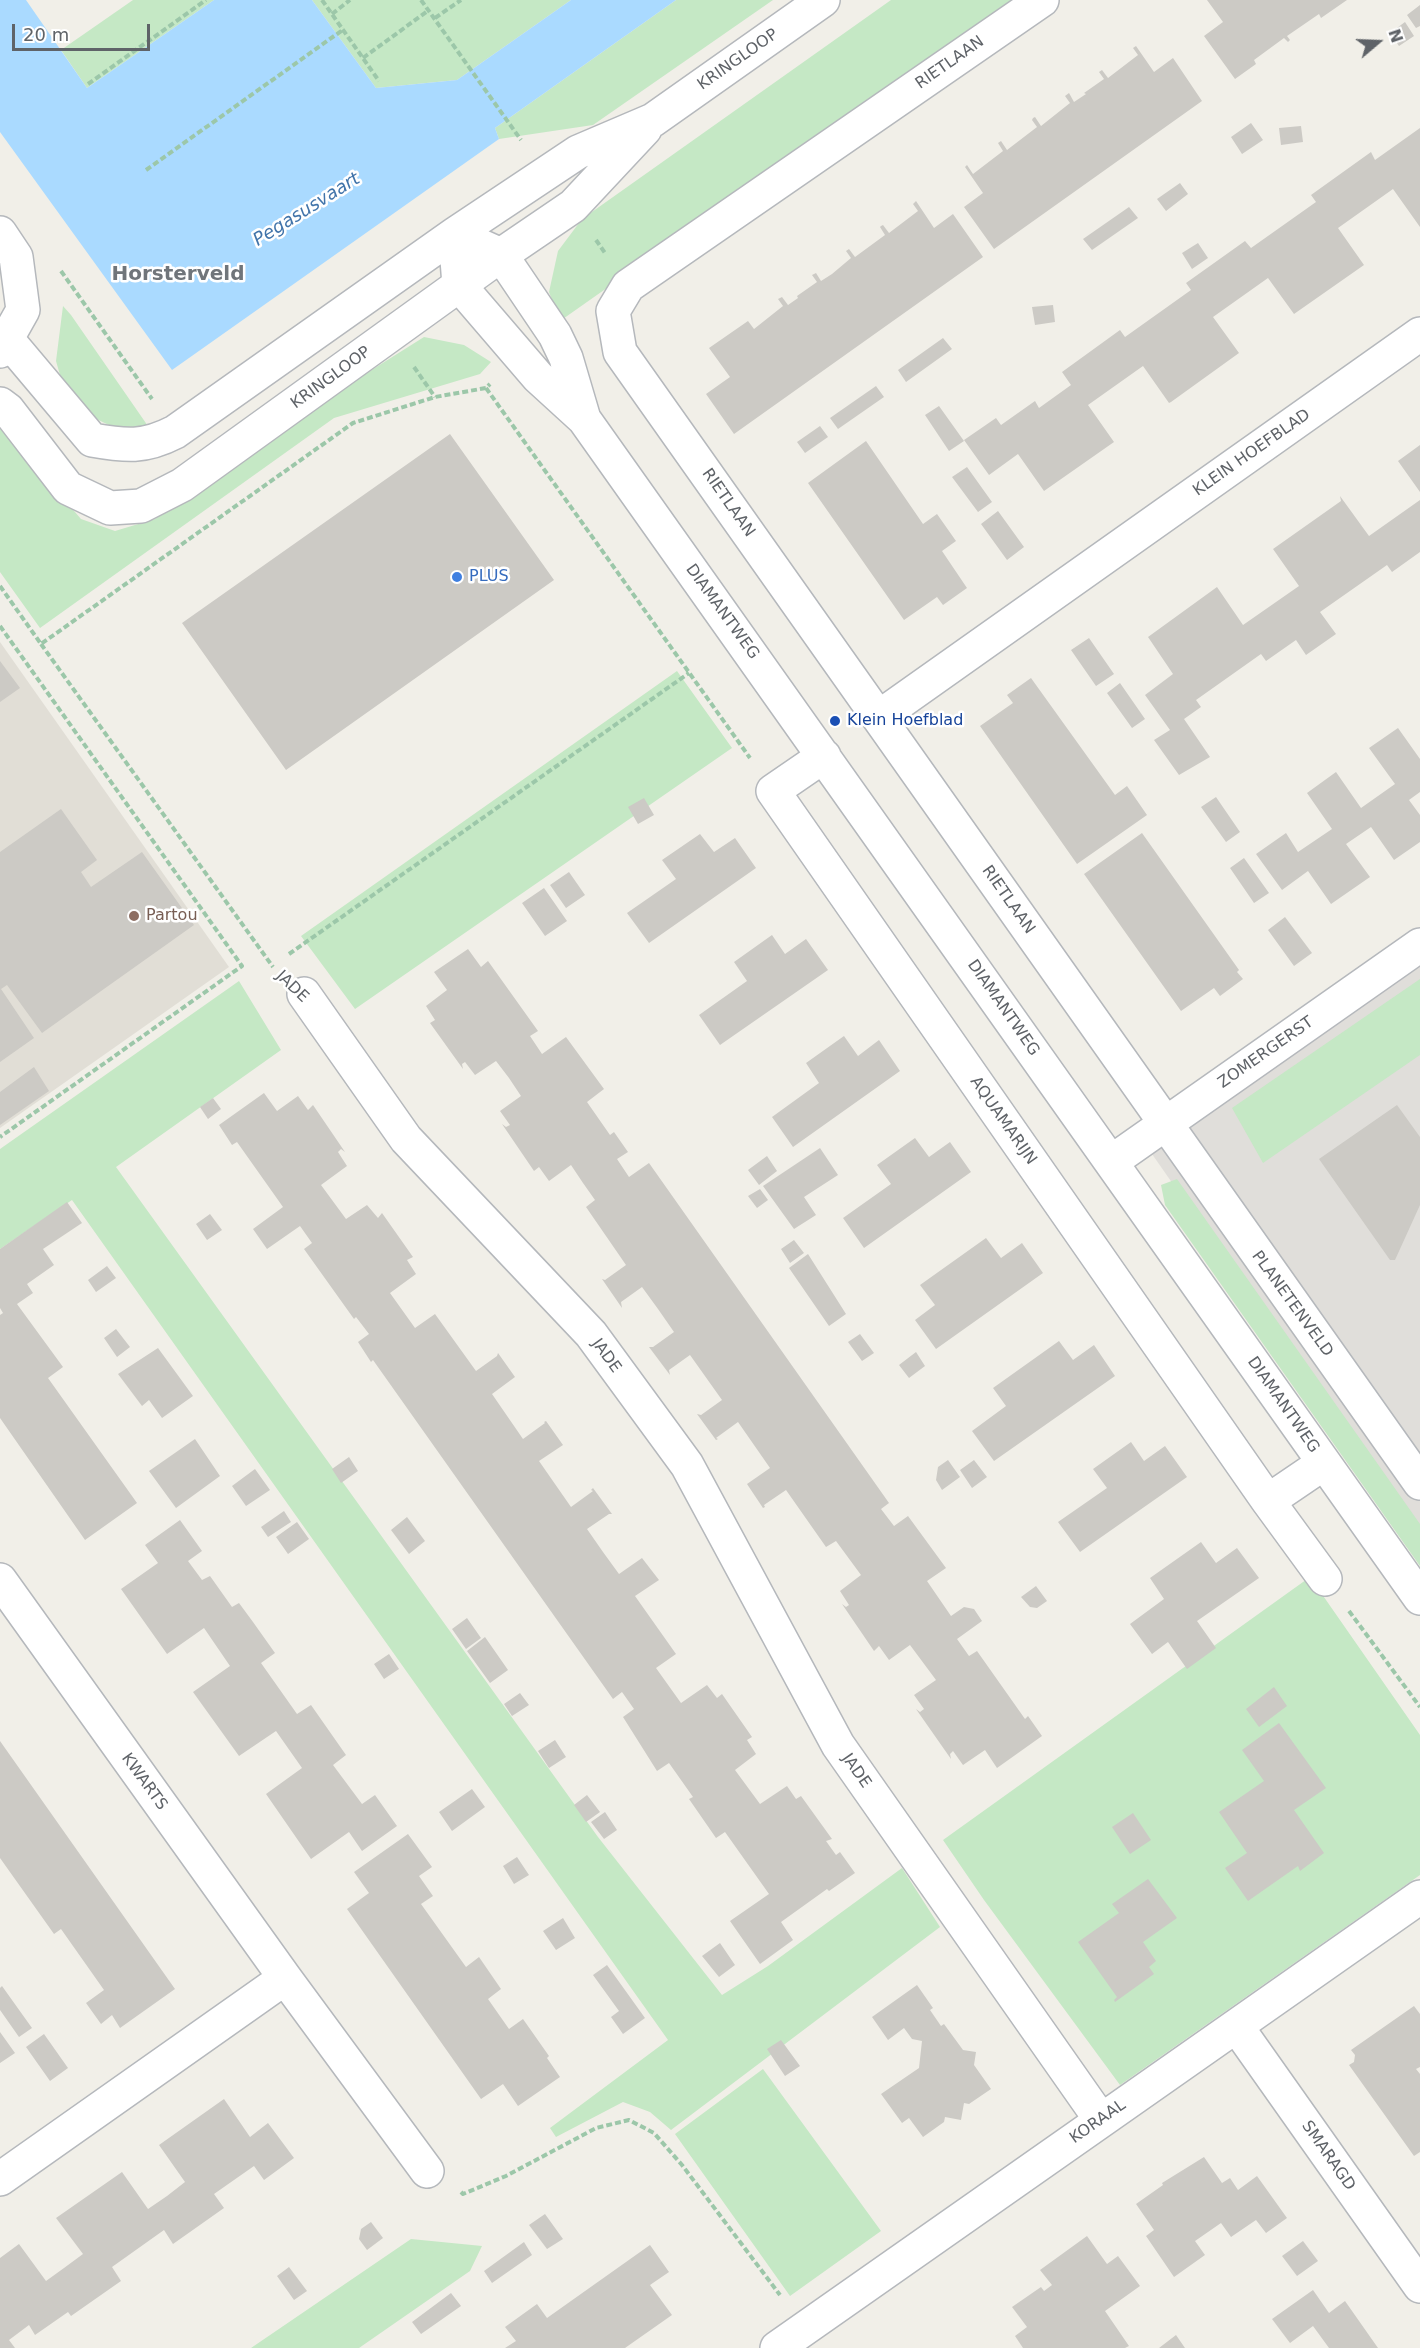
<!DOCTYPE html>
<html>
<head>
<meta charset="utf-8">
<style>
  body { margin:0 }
  #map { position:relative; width:1420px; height:2348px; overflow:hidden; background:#f1efe8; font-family:"DejaVu Sans",sans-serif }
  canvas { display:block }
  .north { position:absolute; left:1348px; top:12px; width:60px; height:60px; -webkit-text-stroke:4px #fff; paint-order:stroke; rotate:71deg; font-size:16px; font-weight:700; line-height:24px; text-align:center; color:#5f6368 }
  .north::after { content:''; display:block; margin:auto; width:21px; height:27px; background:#5f6368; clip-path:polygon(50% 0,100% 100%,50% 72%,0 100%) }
  .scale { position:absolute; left:12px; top:24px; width:138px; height:27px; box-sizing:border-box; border:3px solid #5f6368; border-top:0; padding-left:8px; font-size:18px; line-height:21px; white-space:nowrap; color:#5f6368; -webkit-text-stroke:4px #fff; paint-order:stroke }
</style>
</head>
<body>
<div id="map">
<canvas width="1420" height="2348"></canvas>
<div class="north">N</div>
<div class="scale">20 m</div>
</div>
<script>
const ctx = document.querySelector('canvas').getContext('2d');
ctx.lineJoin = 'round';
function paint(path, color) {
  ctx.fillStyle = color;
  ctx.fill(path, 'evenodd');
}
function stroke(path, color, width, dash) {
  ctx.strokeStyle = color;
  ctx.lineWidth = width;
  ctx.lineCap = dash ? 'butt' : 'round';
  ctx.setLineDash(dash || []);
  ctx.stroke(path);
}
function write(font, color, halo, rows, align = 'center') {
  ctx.font = font + ' "DejaVu Sans",sans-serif';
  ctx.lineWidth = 5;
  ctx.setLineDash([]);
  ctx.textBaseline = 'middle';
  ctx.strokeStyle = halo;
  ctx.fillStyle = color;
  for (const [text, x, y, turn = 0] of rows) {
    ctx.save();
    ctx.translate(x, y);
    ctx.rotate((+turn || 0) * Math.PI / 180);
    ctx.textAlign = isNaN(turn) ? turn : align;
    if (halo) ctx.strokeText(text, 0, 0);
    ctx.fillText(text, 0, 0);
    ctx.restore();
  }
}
const industrial = new Path2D(`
  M1420 952V1538L1145 1144Z`);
const education = new Path2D(`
  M0 642 229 967 0 1128Z`);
const green = new Path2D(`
  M133 0H214L87 88 61 50Z
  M312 0H571L457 80 376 88Z
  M676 0H773L593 125 499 139 495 128Z
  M891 0H1016L560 321 549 292 558 251 582 219Z
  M63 306 71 315 150 429 115 428 86 414 64 389 56 361Z
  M424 337 464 345 491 362 480 374 334 418 40 628 0 572V428L6 432 81 519 115 531 155 519 343 388Z
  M677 671 732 748 355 1009 301 936Z
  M1420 979V1055L1263 1163 1232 1108Z
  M239 981 281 1050 116 1167 598 1837 722 1995 768 1966 902 1868 940 1927 671 2130 650 2112 623 2102 556 2137 550 2128 668 2040 72 1200 0 1249V1149Z
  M1177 1179 1420 1524V1566L1165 1205 1161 1185Z
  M1310 1577 1420 1735V1875L1120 2085 984 1900 943 1840Z
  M763 2069 881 2231 790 2296 675 2134Z
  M411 2239 482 2246 470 2271 359 2348H251Z`);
const water = new Path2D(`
  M0 0H26L87 88 214 0H312L376 88 457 80 571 0H676L495 128 499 139 172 370 0 132Z`);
const building = new Path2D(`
  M1207 0H1347L1321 18 1319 14 1287 36 1290 40 1288 42 1284 38 1254 60 1256 64 1235 79 1204 36 1223 22Z
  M1420 5V26L1416 28 1407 15Z
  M1405 22 1414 36 1399 46 1390 33Z
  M1136 46 1154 72 1173 58 1202 101 994 249 964 207 983 193 965 167 967 165 973 174 1003 151 998 143 1001 141 1007 150 1037 127 1032 120 1033 118 1035 117 1041 126 1070 103 1065 96 1069 93 1074 102 1086 94 1084 93 1104 79 1099 72 1102 70 1108 78 1138 55 1133 48Z
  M1251 123 1263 140 1242 154 1231 137Z
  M1301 126 1303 142 1281 145 1279 128Z
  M1420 128V227L1393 189 1338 228 1364 265 1294 314 1268 278 1213 317 1239 353 1171 402 1169 403 1143 366 1088 405 1114 442 1044 491 1018 454 989 475 964 440 996 418 1001 425 1035 401 1039 408 1071 385 1062 372 1120 330 1125 337 1191 290 1186 283 1245 241 1251 248 1316 202 1311 195 1371 152 1375 160Z
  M1180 183 1188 194 1166 211 1157 199Z
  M916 201 934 228 953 214 983 257 734 434 706 394 730 377 709 348 748 321 754 329 783 306 778 299 782 297 788 305 798 298 797 296 817 282 812 275 816 273 821 281 832 274 851 258 846 251 849 249 855 257 885 235 880 227 881 226 883 225 889 233 918 211 913 204Z
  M1129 207 1138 218 1092 250 1083 239Z
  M1198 243 1208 258 1192 269 1182 253Z
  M1053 305 1055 322 1035 325 1032 307Z
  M943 338 952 349 906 382 898 370Z
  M876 386 884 397 838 429 830 418Z
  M939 406 964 441 949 451 925 415Z
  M820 426 828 437 805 453 797 442Z
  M450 434 554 580 286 770 182 623Z
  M866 441 923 524 937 514 956 541 942 551 967 588 943 605 937 597 904 620 808 483Z
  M1420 445V492L1398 461Z
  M967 467 992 502 978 512 952 477Z
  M1340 496 1369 536 1420 500V552L1392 572 1387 565 1320 612 1336 634 1306 655 1296 640 1266 661 1261 654 1196 700 1201 707 1184 719 1210 757 1179 775 1154 740 1170 730 1145 695 1173 674 1148 637 1217 587 1243 625 1299 586 1273 549 1341 501Z
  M998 511 1024 547 1007 560 981 524Z
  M1089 638 1114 674 1096 686 1071 650Z
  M0 661 20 688 0 702Z
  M1031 678 1115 795 1127 786 1147 815 1077 864 980 726 1013 703 1007 695Z
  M1120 683 1145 719 1132 728 1107 693Z
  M1398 728 1420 759V792L1409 800 1420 815V842L1394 860 1371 827 1346 844 1370 877 1331 904 1308 871 1282 890 1256 854 1286 833 1298 852 1332 829 1307 793 1336 772 1361 808 1395 784 1369 748Z
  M1216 797 1240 832 1226 842 1201 807Z
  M644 798 654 815 638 824 628 807Z
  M61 809 97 860 81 872 91 887 142 852 194 925 42 1033 7 985 1 989 34 1038 0 1062V852Z
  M1142 833 1239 970 1237 972 1243 979 1220 996 1214 988 1181 1011 1084 874Z
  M700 834 714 852 735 838 756 868 649 943 627 913 676 879 662 860Z
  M1244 858 1269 893 1254 903 1230 868Z
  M569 872 585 895 566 908 550 885Z
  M544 888 567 921 545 936 522 903Z
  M1285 917 1312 953 1294 966 1268 930Z
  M772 935 785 954 806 939 828 970 720 1045 699 1015 747 981 734 962Z
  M468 949 481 967 488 961 538 1031 530 1036 542 1054 566 1037 604 1089 587 1102 610 1135 614 1132 628 1152 617 1159 629 1177 649 1163 889 1503 881 1509 894 1526 908 1516 946 1568 927 1581 951 1616 964 1607 974 1609 982 1621 957 1639 969 1656 977 1651 1025 1719 1028 1716 1042 1736 997 1768 985 1750 963 1765 953 1751 950 1754 951 1759 916 1709 920 1712 924 1709 914 1695 936 1680 910 1645 889 1660 879 1646 874 1651 842 1604 846 1607 849 1605 840 1591 861 1575 836 1541 826 1547 786 1490 764 1505 765 1507 763 1508 747 1484 770 1468 738 1422 716 1438 718 1439 716 1440 697 1414 701 1415 722 1400 690 1355 669 1370 670 1375 649 1347H653L674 1332 658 1309 642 1287 621 1302 622 1308 602 1279 605 1280 626 1265 586 1207 595 1200 583 1183 571 1165 549 1181 539 1167 534 1171 502 1124 506 1127 510 1125 500 1111 521 1096 509 1078 496 1061 475 1075 465 1062 462 1064 463 1069 430 1023 435 1020 426 1006 447 990 434 972Z
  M844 1036 858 1056 879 1040 900 1071 793 1147 772 1117 819 1083 806 1063Z
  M34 1067 49 1091 0 1125V1092Z
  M264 1093 277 1111 298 1096 308 1110 313 1105 345 1152 341 1149 338 1152 347 1166 321 1185 346 1219 367 1205 378 1218 382 1213 413 1257 407 1260 416 1274 390 1293 415 1328 435 1314 476 1371 497 1356 498 1353 515 1377 492 1394 523 1439 545 1423 544 1422 546 1421 563 1445 539 1461 571 1507 593 1491 591 1490 593 1488 612 1514H609L587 1529 603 1552 619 1574 642 1558 659 1580 635 1596 676 1654 656 1668 681 1703 707 1685 717 1698 722 1694 752 1737 747 1740 756 1754 735 1770 760 1804 787 1786 796 1799 801 1796 832 1839 826 1841 836 1855 840 1852 855 1873 829 1891 827 1889 781 1922 793 1940 760 1964 730 1921 769 1894 725 1832 716 1838 689 1799 693 1797 669 1763 657 1771 623 1717 634 1709 622 1692 613 1699 373 1360 371 1362 358 1342 369 1334 356 1317 354 1319 304 1249 312 1243 300 1226 267 1249 253 1229 283 1207 237 1142 232 1145 219 1125Z
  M213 1098 221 1109 208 1119 200 1107Z
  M1397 1105 1420 1137V1205L1395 1260H1390L1319 1159Z
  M915 1138 929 1157 950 1142 971 1172 864 1248 843 1218 891 1184 877 1165Z
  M820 1148 838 1175 804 1197 816 1215 794 1229 763 1186Z
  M767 1156 777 1171 759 1185 748 1170Z
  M760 1189 768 1200 757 1208 748 1196Z
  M67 1202 82 1223 43 1249 54 1265 27 1284 33 1293 17 1304 63 1367 48 1378 137 1503 85 1540 0 1418V1315L3 1313 0 1308V1249Z
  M210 1214 222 1230 207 1240 196 1224Z
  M986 1238 1001 1258 1022 1243 1043 1273 936 1349 915 1320 935 1305 920 1285Z
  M794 1240 804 1253 790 1263 781 1249Z
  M808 1254 846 1314 829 1326 789 1268Z
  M107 1266 116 1278 96 1292 88 1280Z
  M116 1329 130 1347 117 1357 104 1338Z
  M860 1334 874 1353 862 1361 848 1342Z
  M1059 1341 1073 1360 1094 1345 1115 1376 994 1461 972 1431 1006 1406 993 1388Z
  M158 1348 193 1396 162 1418 149 1400 142 1406 118 1374Z
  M916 1352 925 1366 909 1378 899 1365Z
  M195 1439 220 1476 176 1508 149 1471Z
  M1131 1442 1144 1461 1165 1446 1187 1477 1080 1552 1058 1522 1107 1488 1093 1469Z
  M349 1457 358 1471 341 1483 332 1469Z
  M948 1460 960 1477 942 1490 936 1480 938 1467Z
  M974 1460 987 1477 972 1488 960 1470Z
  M255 1469 270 1490 246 1506 232 1486Z
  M284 1511 291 1522 268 1537 261 1527Z
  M407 1517 425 1541 409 1554 391 1530Z
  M180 1520 202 1551 188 1561 202 1580 210 1576 232 1607 239 1603 253 1622 275 1653 261 1663 297 1714 311 1705 346 1755 333 1765 362 1804 375 1795 397 1826 362 1851 349 1832 311 1859 266 1794 302 1768 276 1731 239 1756 193 1692 230 1666 204 1628 167 1654 121 1589 158 1563 145 1545Z
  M297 1522 309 1539 288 1554 276 1537Z
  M1201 1542 1216 1563 1237 1548 1259 1578 1197 1621 1216 1648 1187 1669 1168 1642 1152 1654 1130 1624 1164 1599 1150 1578Z
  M1036 1586 1047 1601 1037 1608 1030 1607 1021 1597Z
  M467 1618 481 1638 466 1649 452 1629Z
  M485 1637 508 1670 490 1683 467 1651Z
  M389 1654 399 1669 384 1679 374 1664Z
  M1274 1687 1287 1706 1259 1727 1246 1709Z
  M520 1693 529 1705 512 1716 504 1704Z
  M1279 1723 1326 1788 1294 1810 1324 1853 1300 1871 1298 1866 1248 1901 1225 1868 1247 1853 1219 1812 1264 1781 1242 1750Z
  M555 1740 566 1757 549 1768 538 1751Z
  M0 1741 175 1989 120 2028 112 2015 101 2024 86 2003 104 1990 61 1929 54 1934 0 1858Z
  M472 1789 485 1807 452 1831 439 1812Z
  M587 1795 600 1812 586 1822 574 1805Z
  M605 1812 617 1830 604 1839 591 1822Z
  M1133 1813 1151 1840 1130 1854 1112 1827Z
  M408 1834 432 1867 419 1876 433 1896 421 1904 466 1967 479 1957 501 1989 488 1999 509 2029 523 2019 549 2056 547 2058 560 2077 518 2106 503 2084 481 2099 347 1909 369 1893 354 1872Z
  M517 1857 529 1875 514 1884 503 1866Z
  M1148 1879 1177 1918 1143 1942 1156 1961 1149 1967 1154 1974 1115 2002 1114 2000 1117 1997 1078 1942 1119 1913 1112 1904Z
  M563 1918 575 1938 556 1950 543 1931Z
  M720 1943 735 1965 719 1977 702 1956Z
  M607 1965 645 2018 623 2034 611 2017 619 2011 593 1975Z
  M917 1985 933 2008 930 2010 941 2026 944 2024 963 2050 976 2052 974 2065 991 2089 969 2104 964 2103 961 2120 945 2117 944 2122 923 2137 909 2118 902 2123 881 2094 919 2068 922 2041 912 2039 904 2028 888 2040 872 2017Z
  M2 1986 32 2028 19 2037 0 2010V1988Z
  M1414 2006 1420 2014V2067L1416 2069 1420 2074V2152L1414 2156 1349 2065 1354 2062 1355 2055 1351 2050Z
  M0 2032 15 2053 0 2063Z
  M44 2034 68 2068 50 2081 26 2047Z
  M781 2040 800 2066 785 2076 767 2049Z
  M224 2099 250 2137 268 2123 294 2158 264 2180 254 2166 214 2194 224 2208 173 2244 164 2230 112 2267 121 2281 71 2316 68 2312 35 2335 29 2325 9 2340 15 2348H0V2258L19 2244 46 2281 64 2268 83 2254 56 2218 122 2172 148 2209 167 2196 185 2182 159 2145Z
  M1204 2157 1222 2183 1230 2178 1238 2190 1257 2176 1287 2218 1266 2233 1256 2220 1231 2237 1221 2223 1195 2241 1205 2255 1174 2277 1146 2236 1154 2230 1136 2204 1163 2185 1162 2183Z
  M545 2214 563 2239 547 2249 529 2225Z
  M371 2222 383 2238 367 2250 359 2239 361 2229Z
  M1087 2236 1107 2264 1118 2256 1140 2286 1105 2311 1129 2346 1125 2348H1023L1015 2336 1027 2327 1012 2307 1041 2287 1044 2291 1052 2285 1040 2270Z
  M1303 2241 1318 2261 1297 2276 1282 2256Z
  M524 2242 532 2255 492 2283 484 2271Z
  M650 2245 669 2272 650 2285 672 2315 625 2348H505L516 2341 505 2327 537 2304 547 2318Z
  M289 2267 307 2291 294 2300 277 2276Z
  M1313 2290 1329 2313 1345 2301 1378 2348H1329L1313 2326 1290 2343 1272 2319Z
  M451 2293 461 2306 421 2334 412 2322Z
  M1176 2335 1185 2348H1159Z`);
const path = new Path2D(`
  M322 0 379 81
  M421 0 521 140
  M332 14 350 0
  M435 18 461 0
  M363 58 429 10
  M88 84 206 0
  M146 170 344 29
  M596 240 605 253
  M61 271 152 399
  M414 367 435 397
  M486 388 750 758
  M0 586 41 644 353 423 435 397 486 388 490 384
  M0 626 242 966 0 1137
  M41 644 273 967
  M289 954 689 673
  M1349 1611 1420 1707
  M461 2192 463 2194 506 2176 596 2128 629 2120 654 2133 682 2165 780 2295`);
const minor = new Path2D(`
  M1042 0 628 286 613 311 620 352C888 728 1152 1107 1420 1483
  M0 233 16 257 23 310 0 351
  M455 234 459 285 538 377 584 419 1420 1598
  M481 246 501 255 555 335 566 358 584 419
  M0 336 7 339 92 440C126 446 144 448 175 432L455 234 578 152 653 120 823 0
  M0 404 8 410 68 488 110 508 141 506 182 485 501 255 573 206 645 129
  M879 717 1420 334
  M824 756 773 791 1268 1501 1325 1579
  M304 994 406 1139 591 1334 687 1465 838 1745 1101 2120
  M1111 1162 1420 945
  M1268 1501 1324 1463
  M0 1580 285 1978 427 2171
  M1237 2027 1420 2286
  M0 2179 285 1978
  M777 2348 1420 1897`);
const markers = [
  [457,577,6,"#3f7fe0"],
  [835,721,6,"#1a4fb4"],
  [134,916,6,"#8d6e63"]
];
const streetNames = [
  ["KRINGLOOP",738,60,-35],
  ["RIETLAAN",950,63,-35],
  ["KRINGLOOP",331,378,-36],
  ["KLEIN HOEFBLAD",1252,453,-35],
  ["RIETLAAN",728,503,55],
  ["DIAMANTWEG",722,612,54],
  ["RIETLAAN",1008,900,55],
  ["JADE",292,987,44],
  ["DIAMANTWEG",1003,1008,55],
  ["ZOMERGERST",1266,1053,-35],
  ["AQUAMARIJN",1003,1121,55],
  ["PLANETENVELD",1292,1304,54],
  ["JADE",606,1356,54],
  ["DIAMANTWEG",1283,1405,55],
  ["JADE",856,1771,55],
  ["KWARTS",144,1782,54],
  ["KORAAL",1098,2122,-35],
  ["SMARAGD",1328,2156,55]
];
const shopNames = [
  ["PLUS",469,577]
];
const transitNames = [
  ["Klein Hoefblad",847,721]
];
const educationNames = [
  ["Partou",146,916]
];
const waterNames = [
  ["Pegasusvaart",307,210,-32]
];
const quarterNames = [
  ["Horsterveld",178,275]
];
paint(industrial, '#e0deda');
paint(education, '#e1ded6');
paint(green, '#c5e8c5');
paint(water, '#aadaff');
paint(building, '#cccac5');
stroke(minor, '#b5b8bc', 36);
stroke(path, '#9cc7a9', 4, [6, 3]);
stroke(minor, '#fff', 33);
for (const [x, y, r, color] of markers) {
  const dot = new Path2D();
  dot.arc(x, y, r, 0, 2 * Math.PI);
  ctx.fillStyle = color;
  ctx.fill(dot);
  stroke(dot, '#fff', 2);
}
write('16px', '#5f6368', '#fff', streetNames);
write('16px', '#366cbe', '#fff', shopNames, 'left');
write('16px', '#164399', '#fff', transitNames, 'left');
write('16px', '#785e54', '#fff', educationNames, 'left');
write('italic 18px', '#4174aa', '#fff', waterNames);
write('bold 20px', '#70757a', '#fff', quarterNames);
</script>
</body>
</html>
